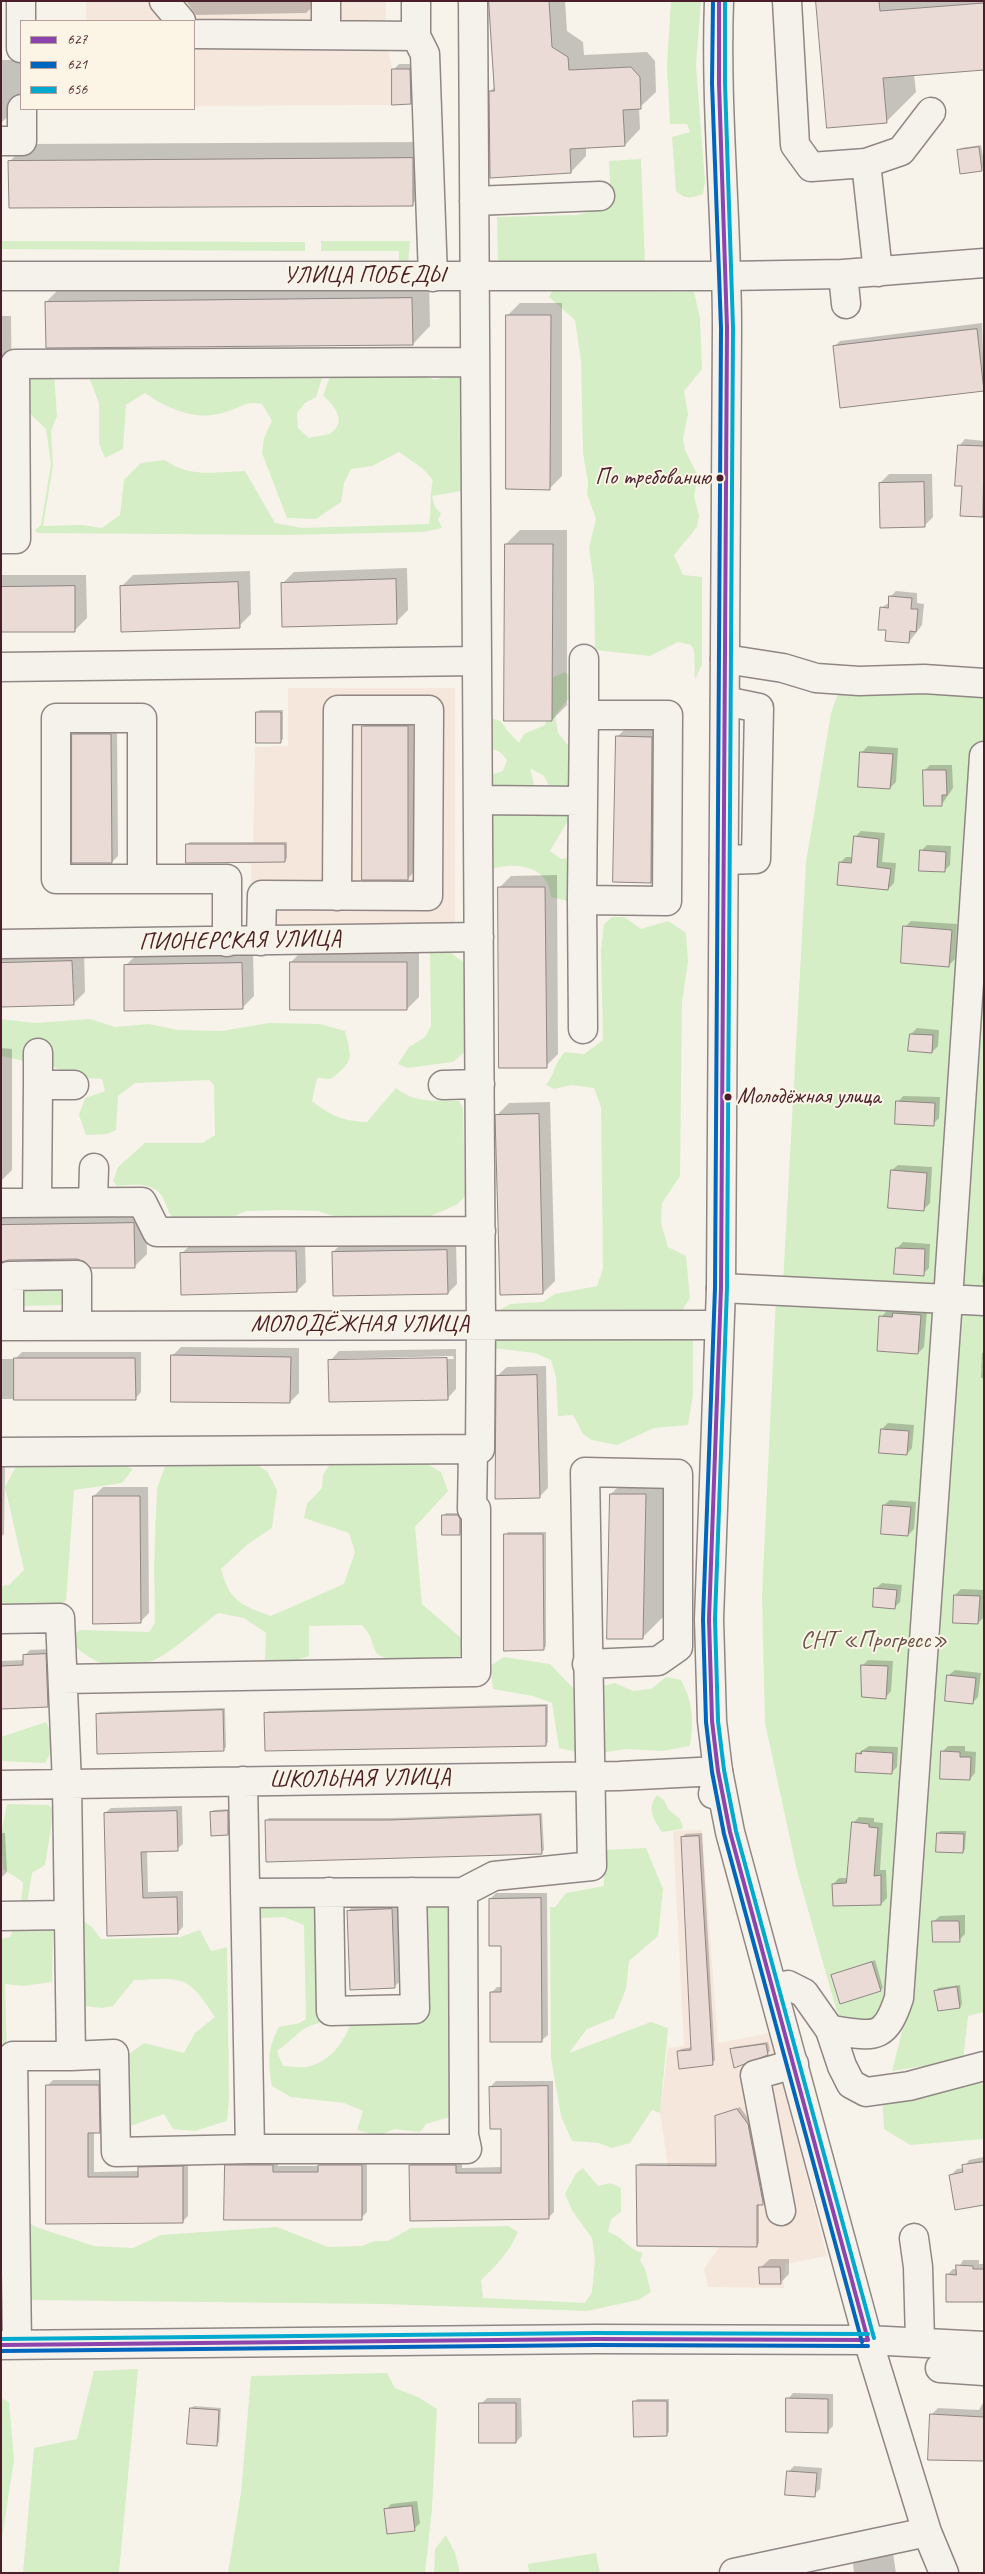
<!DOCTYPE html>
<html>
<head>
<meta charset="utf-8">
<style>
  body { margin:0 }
  #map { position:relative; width:985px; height:2574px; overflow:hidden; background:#f7f3ea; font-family:Caveat,sans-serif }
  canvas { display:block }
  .frame { position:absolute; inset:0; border:2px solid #4a1f2b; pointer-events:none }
  .legend { position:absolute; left:20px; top:20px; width:175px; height:90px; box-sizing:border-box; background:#fcf5e5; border:1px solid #b59f9b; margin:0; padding:6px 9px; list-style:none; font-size:15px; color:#4a1f2b }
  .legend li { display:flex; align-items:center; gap:10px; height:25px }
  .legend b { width:25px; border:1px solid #b59f9b }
</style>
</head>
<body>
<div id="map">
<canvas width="985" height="2574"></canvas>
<div class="frame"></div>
<ul class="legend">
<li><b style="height:6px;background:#8e44ad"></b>627</li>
<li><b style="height:6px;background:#0065bd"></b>621</li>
<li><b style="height:6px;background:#00a9ce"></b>656</li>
</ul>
</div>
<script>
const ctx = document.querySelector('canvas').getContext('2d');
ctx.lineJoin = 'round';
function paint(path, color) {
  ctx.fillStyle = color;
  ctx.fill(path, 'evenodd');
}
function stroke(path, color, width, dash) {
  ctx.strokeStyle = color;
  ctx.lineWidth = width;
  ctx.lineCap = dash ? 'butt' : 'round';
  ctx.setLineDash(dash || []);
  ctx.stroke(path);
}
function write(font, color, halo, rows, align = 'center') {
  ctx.font = font + ' Caveat,sans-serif';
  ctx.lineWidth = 4;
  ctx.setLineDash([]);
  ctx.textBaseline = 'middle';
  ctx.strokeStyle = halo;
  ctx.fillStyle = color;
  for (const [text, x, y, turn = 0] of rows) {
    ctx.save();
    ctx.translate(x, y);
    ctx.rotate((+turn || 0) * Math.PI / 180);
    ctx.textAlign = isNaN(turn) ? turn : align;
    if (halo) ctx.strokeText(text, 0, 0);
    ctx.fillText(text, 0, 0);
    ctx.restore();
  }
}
const built = new Path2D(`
  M86 1H386V36L392 69V105L194 106V21H86Z
  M288 688H455V926L251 927V864H247L246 843H253L255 747 288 746Z
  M702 1830 718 2043 770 2033 827 2256 785 2264 784 2288 708 2287 704 2269 719 2247 637 2246 636 2165H668L660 2113 668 2048 684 2046 673 1831Z`);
const green = new Path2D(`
  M671 1H701L696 65 705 182 703 194C692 198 685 200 676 191L672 137 690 132 687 124H670L667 65Z
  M641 159 645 263H498L497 217 577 215 611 205 609 161Z
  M1 241 305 242V251L1 249Z
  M321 241H410L408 263 399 265V251H321Z
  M552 291 694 292 700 318 702 369 684 391 688 414 683 439 685 450 698 476 694 496 699 516 697 527 674 555 683 575 702 577V664L695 680 694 650 691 645 678 642 650 656 595 650 594 583 589 548 596 519 587 494 588 482 583 453 581 361 575 320 549 297Z
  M467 368V490L432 496 435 507 441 514 438 519 442 528 423 532 284 535 37 533 35 530 41 525 51 464 46 429 23 407 24 379 30 372 54 374 57 416 51 431 53 466 43 526 83 525 102 528 120 515 124 480 141 463 165 460C189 478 217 472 245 471L275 523 302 528 429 524C432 509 429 496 433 480L422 468 399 452 372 466 351 469 344 483 341 502 316 519 287 518 262 453 264 438 272 421 262 404C244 401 245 406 229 411 199 422 170 411 145 393L126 405 123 449 105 458 99 443V403L87 372 325 369 316 397 305 403 297 413 298 428 309 438C315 436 323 436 329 434 348 424 335 405 323 396L332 371 415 369 434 380 460 373Z
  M564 672 579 680 576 690 555 715 558 733 571 749 573 793 551 789 544 776 530 768 535 788 491 795 485 777 503 771 507 760 500 752 483 745 484 716 501 721C505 729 513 736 519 743L524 734 545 725 549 709 550 679Z
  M840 688 984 691V2012L968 2016 963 2060 892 2071 910 2001 881 2023 839 2019 797 1871 765 1723 762 1595 776 1298 783 1283 806 862 831 713Z
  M481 807 573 812 550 851 561 859 579 856 578 892 568 901 551 897C548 862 509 861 483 872Z
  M612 917H624L641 929 668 921 686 933 688 962 682 1002 680 1176 662 1203 661 1223 668 1247 686 1256 690 1298 679 1316 509 1317 498 1311 510 1304 543 1302 555 1294 597 1286 603 1269 601 1107 594 1088 571 1085 554 1089 546 1085C555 1073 554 1064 565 1052L584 1054 603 1040 601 950 604 924Z
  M450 952 463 962 470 991 467 1050 453 1062 407 1068 398 1064 409 1047 425 1037 431 1026 430 953Z
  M1 1019 35 1023 90 1019 115 1027 149 1024 178 1030 222 1031 269 1023 320 1024 345 1031C352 1059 354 1061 331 1079L317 1078 312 1101C331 1116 343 1121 367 1122L396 1088C416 1104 435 1100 459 1101L463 1108 465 1196 458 1204 424 1219 352 1222 318 1211 283 1210 246 1211 230 1218 176 1221C168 1214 168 1209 164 1200 157 1182 133 1184 117 1186L113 1181 118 1167 145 1143H203L215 1135 214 1085 209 1080 135 1083 118 1096 116 1130 107 1134 86 1135 79 1115 85 1098 105 1091 102 1079C83 1078 69 1078 53 1066 46 1061 46 1053 37 1050L24 1061 1 1056Z
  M21 1288H67L66 1305 21 1306Z
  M492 1335H690L693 1340V1395L688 1425 654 1428 617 1445 592 1440 583 1434 573 1415 558 1416 556 1377 551 1360 535 1353 493 1348Z
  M334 1458 420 1460 441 1472 448 1491 415 1527 422 1604 461 1638 460 1656 439 1665H397L376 1653 369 1634 362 1625 309 1626V1656L282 1665 265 1662 266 1633 244 1618 218 1613C169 1650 134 1696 74 1646L75 1634 80 1630 149 1632 155 1623 154 1566 157 1489 167 1460 194 1459 231 1465 253 1463 267 1471 277 1490 272 1528 248 1544 221 1569C230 1602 241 1605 271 1616L344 1584 355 1552 349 1533 304 1518 307 1504 322 1488 323 1475Z
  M43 1461 119 1464 133 1469 122 1483 74 1490 66 1601 53 1607 1 1613V1586L9 1585 24 1570 5 1487 15 1468Z
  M504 1657 550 1664 577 1692 615 1683 633 1691 651 1689 666 1677 681 1680C693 1702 694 1721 690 1746L663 1751 625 1749 590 1755 559 1748 552 1703 533 1696 493 1689 490 1666Z
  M46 1722C54 1736 54 1751 45 1763L1 1761V1737Z
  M657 1795 664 1800 669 1810 680 1819 683 1827 682 1829 662 1832C654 1820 646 1808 657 1795Z
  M7 1804 48 1805 54 1809 45 1865 32 1873 25 1916 53 1927 52 1982 24 1986 5 1984 7 2057H1V1939L10 1937 20 1916 23 1882 3 1869 1 1834Z
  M646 1848 663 1889 658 1936 629 1961 626 1989 614 2018 587 2029 569 2053 651 2022 668 2028 660 2113 652 2110 630 2143 612 2148 599 2143 572 2141 561 2116 551 2058 550 1907H555L566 1893 604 1886 603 1850Z
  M312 1898 317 1911 329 2021C298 2026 300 2035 277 2051L283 2066C290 2066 299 2068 306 2067 331 2062 346 2041 352 2018H422L424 1906 455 1901 453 2116 426 2124 420 2132 394 2129 378 2136 357 2130 363 2111 344 2103 291 2097 272 2086C268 2062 267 2049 279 2027L300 2023 306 2019 304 1925 284 1917 262 1918 251 1908Z
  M83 1921 92 1927 101 1939 180 1937 200 1930 211 1951 227 1947 229 2099 227 2121 195 2131 173 2129 164 2114 122 2129 121 2060 144 2043 184 2053 195 2033 215 2017C187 1974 184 1978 134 1980L113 2006 102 2008 84 2006Z
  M980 2079 984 2088V2139L910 2145 884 2129 882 2094Z
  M583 2168 598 2186 611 2183 621 2188V2212L611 2219 608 2232C626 2238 625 2248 643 2253L640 2260 645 2269 651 2292 638 2300 587 2311 384 2304 25 2300 4 2326H1V2200L15 2215 36 2227 94 2246 133 2248 161 2235 277 2227 328 2247 362 2246 374 2241H388L411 2228 508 2226 518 2232C510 2251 496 2266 481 2280L483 2298 585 2303 592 2292 595 2260 592 2238 573 2212 565 2194 576 2173Z
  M138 2369 119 2573H23L34 2448 77 2439 94 2371Z
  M387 2373 395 2388 418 2397 437 2409 432 2509 425 2573H228L241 2493 251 2376Z
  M1 2398 9 2402 14 2460 1 2545Z
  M446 2535 455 2553 460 2573H434L435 2549Z
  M596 2553 600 2573H529L528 2564Z`);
const shadow = new Path2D(`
  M186 1H312V7L306 13 196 15Z
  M489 1H565L567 31 583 42 584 55 647 52 655 61 656 92 639 108 640 129 625 145 586 147V156L571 172 490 91 495 87Z
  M817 1H984V69L914 74 916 92 886 122Z
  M1 60H20V105L2 122Z
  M399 64H415L417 97 411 103 393 70Z
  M429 142 430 187 412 204 10 161 27 144Z
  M981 145 984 162 982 170 958 151 961 148Z
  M429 281 430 326 413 344 46 302 63 285Z
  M520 303H562V476L550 488 508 315Z
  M1 316H11L13 494 1 505Z
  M982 323 984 389 834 347 840 341Z
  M965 439 984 441 982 516 963 485 960 445Z
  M889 474H932L933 517 924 526 880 483Z
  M520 530H567V705L552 720 506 544Z
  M407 568 408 610 396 622 282 584 294 572Z
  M250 571 251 614 239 626 121 587 133 575Z
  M1 575H86L87 618 75 630 1 631Z
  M896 591 917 593V603L924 604 922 625 909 642 888 629 881 608 890 602V597Z
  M260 710H283V739L280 741 257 713Z
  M640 714 674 715V859L651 881 617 737Z
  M369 720H413V873L407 879 363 726Z
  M79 728H117L118 856 112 862 73 734Z
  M868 746 898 748 896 782 890 788 862 752Z
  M930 765H952L953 788 942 804 924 771Z
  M861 831 885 833 882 862 896 863 894 883 888 889 840 863 846 857H853L855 837Z
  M190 842H287V858L285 861 187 844Z
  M927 845 951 846 950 865 944 871 921 851Z
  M557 875 558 1054 546 1066 499 888 511 876Z
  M911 921 957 924 955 959 949 965 905 927Z
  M84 950 85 992 73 1004 1 1006V952Z
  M303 950 419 951V997L407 1009 291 962Z
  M253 952 254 996 242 1008 125 966 137 954Z
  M917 1028 939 1030 938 1046 932 1052 911 1034Z
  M1 1048 12 1049V1170L1 1181Z
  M903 1096 940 1097 939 1118 933 1124 898 1102Z
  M550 1102 555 1281 543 1293 497 1115 509 1103Z
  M898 1165 932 1167 930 1203 924 1209 892 1170Z
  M146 1211 147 1254 135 1266 77 1258 9 1259 1 1261V1213Z
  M305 1242 306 1282 297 1291 181 1254 190 1245Z
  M456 1242 457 1284 448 1293 333 1252 342 1243Z
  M903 1242 930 1244 929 1268 923 1274 897 1248Z
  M984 1259V1282H982Z
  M900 1308 927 1310 924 1347 918 1353 881 1317 887 1311 896 1312Z
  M181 1347 299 1348V1393L290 1402 172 1356Z
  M456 1349V1389L447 1399 330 1361 339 1351ZM453 1356 454 1359 337 1361V1359Z
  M22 1352H141V1392L135 1399H1V1359H15Z
  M984 1352V1378H981L982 1353Z
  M546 1366 548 1488 539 1497 497 1376 507 1367Z
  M888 1423 914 1425 912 1448 907 1454 882 1429Z
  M1 1459H5L4 1534 1 1537Z
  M634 1471 668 1472 665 1615 642 1638 611 1494Z
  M103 1487H148L149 1613 140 1622 94 1496Z
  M890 1500 916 1502 914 1529 908 1535 884 1505Z
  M446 1513H461L462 1516V1531L460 1534 443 1516Z
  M508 1532H546V1646L543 1649 506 1535Z
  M882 1583 902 1585 900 1602 894 1608 876 1588Z
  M961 1589 984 1590V1617L978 1623 955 1595Z
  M51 1649 54 1700 48 1706 1 1708V1661L24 1660V1656L30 1650Z
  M868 1660 893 1661 891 1691 886 1697 862 1666Z
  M955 1670 981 1673 978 1697 973 1702 949 1675Z
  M548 1704V1742L546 1745 266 1714 268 1711Z
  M225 1708 226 1747 224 1749 97 1714 100 1712Z
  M869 1746 898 1747 897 1767 891 1773 857 1754Z
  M948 1746H965V1751L976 1752 975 1773 970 1779 942 1752Z
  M182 1806 183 1844 177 1849 147 1850 148 1892 183 1891V1927L177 1933 108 1935 105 1813 111 1808Z
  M230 1809 231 1831 228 1834 211 1812 214 1810Z
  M542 1813 544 1850 541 1853 266 1821 269 1818H392Z
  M859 1817 874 1818V1822L883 1823 880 1870H886L887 1898 881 1904 833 1884 839 1878H848L853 1823Z
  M941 1831H966L965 1849 963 1852 938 1833Z
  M1 1833H5L7 1872 1 1878Z
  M702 1833 715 2060 712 2063 678 2052 681 2049 693 2047 682 1838 685 1834Z
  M414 1887 417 1964 394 1987 348 1911 371 1889Z
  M496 1893H547L548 2035 542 2040 491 1993 497 1987H502V1945L490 1899Z
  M965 1915V1934L959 1940 934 1921 940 1916Z
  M875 1960 883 1988 880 1990 833 1975Z
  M960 1985 962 2004 960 2007 936 1991 938 1988Z
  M768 2042 770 2051 767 2054 732 2050 734 2047Z
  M53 2080H104L105 2126 99 2132H94V2172L139 2171V2168L145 2162 188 2161V2216L182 2222 48 2223 47 2086Z
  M496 2081H553L554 2212 548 2218 410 2165 416 2159H462V2168L503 2167V2128L490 2087Z
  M740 2107 750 2121 766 2201 759 2204V2243L757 2246 637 2166 640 2163H717L716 2117Z
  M984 2157V2204L951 2175 957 2169 964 2168 969 2160Z
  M279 2159 278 2166H319L325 2159H367V2212L361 2218 226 2166 232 2160Z
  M770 2259H789V2274L780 2283 760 2268Z
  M963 2260H979V2264H984V2301L947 2275 953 2269H958Z
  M793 2393 833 2394V2426L827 2432 788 2399Z
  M487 2398H521L522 2436 516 2442 481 2404Z
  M637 2399H669V2432L666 2435 635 2402Z
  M984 2401V2461L931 2415 938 2408 979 2410Z
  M194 2406 221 2408 219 2442 216 2445 191 2408Z
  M794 2466 822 2468 820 2489 814 2495 788 2472Z
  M417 2501 420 2523 414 2529 386 2510 391 2504Z
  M893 2553 896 2573H854L853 2564 859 2559Z`);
const building = new Path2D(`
  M489 1H549L552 47 568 57 569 70 631 67 640 77 641 109 623 110 625 146 570 149 571 173 490 178 489 91H494Z
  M816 1H879L880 11 984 3V70L883 78 887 123 827 128Z
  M392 69H410L411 104 392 105Z
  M979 147 982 171 960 174 957 150Z
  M413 158V206L9 208 8 161Z
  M412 298 413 345 46 348 45 302Z
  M506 315H551L550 490 506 489Z
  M977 329 984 391 840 408 833 346Z
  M958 445 984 446 983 517 960 516 962 486H955Z
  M924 482 925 527 880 528 879 483Z
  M505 544H553L552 721H504Z
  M396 579 397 624 282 627 281 583Z
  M238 582 240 628 121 632 120 586Z
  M75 586V632H1V587Z
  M889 596 912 598 911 609H918L916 632 910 631 909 643 885 641 886 630H878L880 607 888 608Z
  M256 712H281V743H256Z
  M362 726H408V880H362Z
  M72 734H111L112 863H72Z
  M616 736 652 737 651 883 613 882Z
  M860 752 893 754 890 789 858 787Z
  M923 770H946L947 795H942V806H924Z
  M854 836 879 839 877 867 891 869 888 890 837 885 839 862 851 863Z
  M186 844H285V862L186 863Z
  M920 850 946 852 945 872 919 871Z
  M498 887H545L547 1068H499Z
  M903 926 952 930 949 967 901 963Z
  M72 961 74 1005 1 1007V963Z
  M290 962H407V1010H290Z
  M242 963 243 1009 124 1011V965Z
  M910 1034 933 1035 932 1053 908 1051Z
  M896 1101 935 1103 934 1126 895 1124Z
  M539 1114 543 1294 500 1295 495 1115Z
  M891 1170 927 1173 924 1211 888 1208Z
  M134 1223 135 1268H91L85 1262 77 1259 9 1260 1 1262V1225Z
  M896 1248 925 1249 924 1276 894 1274Z
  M447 1250 448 1294 333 1296 332 1252Z
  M267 1251H296L297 1292 181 1295 180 1253Z
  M893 1313 921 1315 918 1354 877 1351 879 1316 892 1317Z
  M171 1355 291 1357 290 1403 171 1402Z
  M14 1358H135L136 1400H14Z
  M447 1358 448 1400 329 1402 328 1360Z
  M537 1375 540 1498 495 1499 496 1376Z
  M881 1429 909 1431 907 1455 879 1453Z
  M610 1494H646L643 1639H607Z
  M93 1496H140L141 1623 93 1624Z
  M883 1505 911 1507 908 1536 881 1534Z
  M442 1515H458L460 1519V1535H442Z
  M504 1534H543L544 1650 504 1651Z
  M874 1588 897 1590 895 1609 873 1607Z
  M954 1595 980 1596 978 1624 953 1623Z
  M46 1654 48 1707 1 1709V1666L23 1665V1655Z
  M861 1665 888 1666 886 1699 862 1697Z
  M947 1675 976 1678 973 1704 945 1701Z
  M546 1706V1746L265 1751 264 1713Z
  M223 1710 224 1751 97 1754 96 1714Z
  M862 1751 893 1753 892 1774 855 1772 856 1753 861 1754Z
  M941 1751 960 1752V1757H971L970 1780 940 1779Z
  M177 1811 178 1851 141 1852 143 1898 177 1897 178 1934 107 1936 104 1813Z
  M228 1811V1835L211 1836 210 1812Z
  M540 1815 542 1854 266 1862 265 1820H389Z
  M852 1822 869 1824V1827L878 1828 874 1876 881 1875V1905L833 1906 832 1884 846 1883Z
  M937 1833 964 1834 963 1853 936 1852Z
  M699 1836 713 2065 679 2069 677 2051 691 2050 681 1837Z
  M541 1898 542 2042H490V1992H501V1946H489V1899Z
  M392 1909 395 1988 350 1990 347 1911Z
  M932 1921H959L960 1942H933Z
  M872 1962 881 1991 840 2004 831 1975Z
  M957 1987 960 2008 938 2011 934 1991Z
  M766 2044 768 2055 734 2068 730 2049Z
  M46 2085H99L100 2133H88V2177H138V2167L183 2166V2223L46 2224Z
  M548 2086 549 2219 410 2221 409 2165H456V2173H501V2129H490L489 2087Z
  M737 2109 748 2124 763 2202V2205H757V2247L637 2246 636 2165 716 2166 715 2116Z
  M984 2162V2205L955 2210 949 2175 963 2172 962 2165Z
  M225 2165H273V2172H318V2165H362V2220H224Z
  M956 2265 973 2266V2269H984V2302H946V2274L956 2275Z
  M759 2267H780L781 2284H760Z
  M786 2398 828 2399V2433L786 2432Z
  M633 2401H667V2436L634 2437Z
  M479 2403H516V2443H479Z
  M190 2408 219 2410 217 2446 187 2444Z
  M930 2414 984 2417V2461L928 2460Z
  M787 2471 817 2473 815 2497 785 2495Z
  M412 2506 415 2531 387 2534 384 2509Z`);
const minor = new Path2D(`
  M21 1V48
  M164 1 181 21
  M416 1V36L425 54 433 277
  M787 1 795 145 811 167 866 163
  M194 34 416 36
  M326 35V1
  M1 141H22V109
  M474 201 600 196
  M878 272 866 163 901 151 931 112
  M843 274 846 304
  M1 276H727L843 274 984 263
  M1 539H16L15 364 475 362
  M584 659V715
  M725 659 783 668 816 678 859 681 924 679 984 683
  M1 667 477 661
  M478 800 583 801 582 900 667 901 668 715H584L583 801
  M724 860 756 859 759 708 725 701
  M149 879H142V718H56V879H227V942
  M582 900 583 1029
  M261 941 262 895 428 896 429 710H338L337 896
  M1 944 479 937
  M38 1085V1053
  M443 1085 480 1084
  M93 1201 94 1168
  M37 1202 38 1085H74
  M1 1203 142 1202 157 1232 481 1231
  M721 1288 948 1299 984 756
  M1 1326 719 1325
  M9 1326V1276L77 1275V1326
  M1 1452 480 1449 481 1325 473 1
  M1 1619 60 1618 67 1784 71 2056H13L17 2344
  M63 1679 476 1672V1509H472L473 1449
  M1 1785 619 1776 718 1771 713 1794
  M329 1892 331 2011 415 2009 412 1892
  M245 1893 463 1892 494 1876 592 1866 585 1472 678 1474V1647L658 1661 587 1664
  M1 1916 68 1915
  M774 1987 788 1985 804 1993 830 2030 842 2066 851 2084 866 2092 909 2086 984 2066
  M830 2030C872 2035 884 2044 899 1998L948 1299 984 1301
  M71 2056 114 2054 116 2152 250 2149 243 1781
  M250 2149H467L464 2135 463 1892
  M781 2211 755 2075 794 2064
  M914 2238 918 2267 920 2341
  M868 2340 927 2532 944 2573
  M940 2368 984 2371
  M734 2573 927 2532`);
const major = new Path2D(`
  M719 1C715 110 727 219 727 328L721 1288 709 1619 712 1721 718 1771 730 1832 868 2340
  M1 2345 596 2339 868 2340 984 2346`);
const bus1 = new Path2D(`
  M719 1V83L727 328 721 1288 709 1619 712 1721 718 1771 730 1832 868 2340
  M1 2345 596 2339 868 2340`);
const bus2 = new Path2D(`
  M713 1 712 83 721 328 715 1288 703 1619 706 1722 712 1772 724 1834 862 2342
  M1 2351 596 2345 868 2346`);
const bus3 = new Path2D(`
  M725 1V83L733 328 727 1288 715 1619 718 1721 724 1770 736 1831 874 2338
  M1 2339 596 2333 868 2334`);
const markers = [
  [720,478,4.5,"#4a1f2b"],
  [728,1097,4.5,"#4a1f2b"]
];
const busNames = [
  ["По требованию",711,478],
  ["Молодёжная улица",737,1097,"left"]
];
const streetNames = [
  ["УЛИЦА ПОБЕДЫ",364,276],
  ["ПИОНЕРСКАЯ УЛИЦА",240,941,-1],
  ["МОЛОДЁЖНАЯ УЛИЦА",360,1325],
  ["ШКОЛЬНАЯ УЛИЦА",360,1779,-1]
];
const parkNames = [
  ["СНТ «Прогресс»",874,1641]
];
paint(built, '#f6e7dc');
paint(green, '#d5eec6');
paint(shadow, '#0003');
paint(building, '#eadbd6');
stroke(building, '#908684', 1);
stroke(minor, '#908684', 31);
stroke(major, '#908684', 31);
stroke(minor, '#f5f2ec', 28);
stroke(major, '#f5f2ec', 28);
stroke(bus1, '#8e44ad', 4);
stroke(bus2, '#0065bd', 4);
stroke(bus3, '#00a9ce', 4);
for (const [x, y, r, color] of markers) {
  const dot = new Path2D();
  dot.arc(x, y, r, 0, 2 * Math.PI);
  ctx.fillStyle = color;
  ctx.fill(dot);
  stroke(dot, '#fcf5e5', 2);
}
write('23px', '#4a1f2b', '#fcf5e5', busNames, 'right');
write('24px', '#4a1f2b', '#fcf5e5', streetNames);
write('24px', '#66524a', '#fcf5e5', parkNames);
</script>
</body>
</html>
